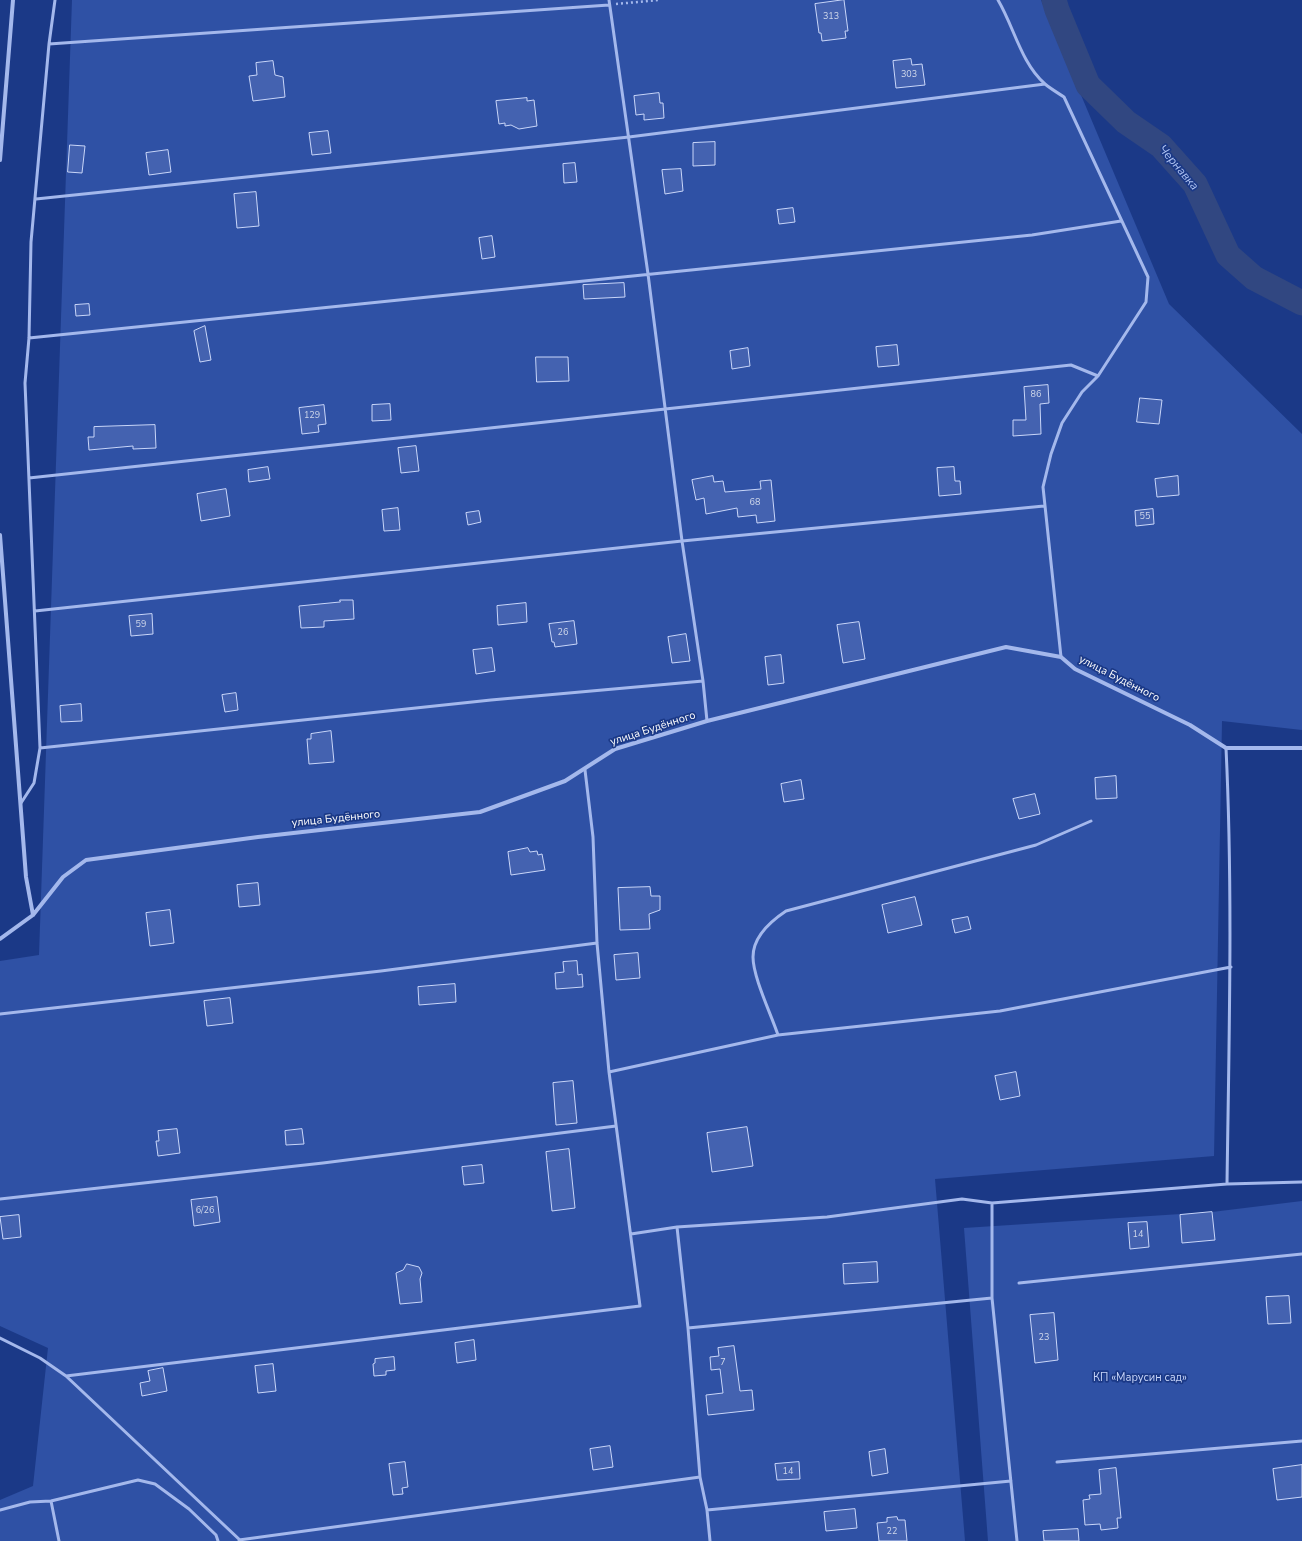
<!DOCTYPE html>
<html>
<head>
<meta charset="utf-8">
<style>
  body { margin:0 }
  canvas { display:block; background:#1b3987 }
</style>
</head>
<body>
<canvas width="1302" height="1541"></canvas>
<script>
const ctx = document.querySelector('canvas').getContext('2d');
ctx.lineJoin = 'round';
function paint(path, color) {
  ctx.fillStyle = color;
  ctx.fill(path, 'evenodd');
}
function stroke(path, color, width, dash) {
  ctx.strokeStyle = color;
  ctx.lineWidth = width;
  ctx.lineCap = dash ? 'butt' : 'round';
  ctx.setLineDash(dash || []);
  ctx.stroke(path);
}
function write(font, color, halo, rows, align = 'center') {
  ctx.font = font + ' "Nunito Sans",sans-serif';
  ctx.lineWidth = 3.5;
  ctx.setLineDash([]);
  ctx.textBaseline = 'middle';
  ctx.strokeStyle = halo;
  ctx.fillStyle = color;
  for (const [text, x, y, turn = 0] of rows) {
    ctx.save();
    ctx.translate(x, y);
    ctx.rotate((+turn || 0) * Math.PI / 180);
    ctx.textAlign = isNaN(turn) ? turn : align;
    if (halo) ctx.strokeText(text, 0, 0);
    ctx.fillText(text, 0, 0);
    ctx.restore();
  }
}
const green = new Path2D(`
  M72 0H1041L1169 304 1302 434V730L1222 721 1214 1156 935 1179 965 1541H0V1500L33 1486 48 1348 0 1326V961L39 955Z
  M1302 1201V1541H988L964 1228 1212 1212Z`);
const river = new Path2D(`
  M1054 0 1057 10 1088 85 1126 122 1161 146 1195 184 1228 255 1254 278 1302 303`);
const building = new Path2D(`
  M844 0 848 31H845L846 38 822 41 821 33H819L815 4Z
  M911 59 912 65 922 64 925 85 896 88 893 61Z
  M273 61 275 75 283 77 285 97 253 101 249 76 257 75 256 63Z
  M659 93 660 103H663L664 118 644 120V114L636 115 634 96Z
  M527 98V101L534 100 537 126 519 129 511 125 505 126V123L499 124 496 101Z
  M328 131 331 153 312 155 309 133Z
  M715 142V165L693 166V143Z
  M70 145 85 146 82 173 68 172Z
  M168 150 171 172 149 175 146 153Z
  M575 163 577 182 564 183 563 164Z
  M681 169 683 191 665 194 662 170Z
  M256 192 259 226 237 228 234 194Z
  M793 208 795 222 779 224 777 210Z
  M492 236 495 257 482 259 479 238Z
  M624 283 625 297 584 299 583 285Z
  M89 304 90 315 76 316 75 305Z
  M205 326 211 360 200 362 194 331Z
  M897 345 899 365 878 367 876 347Z
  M748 348 750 366 732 369 730 351Z
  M536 357H568L569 381 537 382Z
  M1048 385 1049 403 1040 404 1041 434 1013 436V420H1026L1024 387Z
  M1140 398 1162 400 1159 424 1137 422Z
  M390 404 391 420 372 421V405Z
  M324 405 326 424 318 425 319 432 302 434 299 408Z
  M155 425 156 448 133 449V446L89 450 88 437H94V427Z
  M416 446 419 471 401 473 398 448Z
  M268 467 270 479 249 482 248 470Z
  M954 467 955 481H960L961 494 939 496 937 468Z
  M713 476 714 482 723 481 725 492 761 489 760 481 771 480 775 521 757 523 756 515 738 517 737 508 706 514 704 498 696 500 692 480Z
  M1178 476 1179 495 1157 497 1155 479Z
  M226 489 230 516 201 521 197 494Z
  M398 508 400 530 384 531 382 510Z
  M1153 509 1154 524 1136 526 1135 511Z
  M479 511 481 522 468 525 466 513Z
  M340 600H353L354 619 324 621V627L301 628 299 606 340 602Z
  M526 603 527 622 498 625 497 606Z
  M152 614 153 634 131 636 129 616Z
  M574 621 577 644 555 647 554 642H552L549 624Z
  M859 622 865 659 843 663 837 625Z
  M686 634 690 661 672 663 668 637Z
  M492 648 495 671 476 674 473 650Z
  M781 655 784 683 768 685 765 657Z
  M236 693 238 710 225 712 222 695Z
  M81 704 82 721 61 722 60 706Z
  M331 731 334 762 309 764 307 739H311V734Z
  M1116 776 1117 798 1096 799 1095 778Z
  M801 780 804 799 784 802 781 784Z
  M1035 794 1040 814 1019 819 1013 799Z
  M528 848 530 852 537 851 538 855 542 854 545 870 511 875 508 852Z
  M258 883 260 905 239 907 237 885Z
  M650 887 651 896H660V910L649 914 650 929 620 930 618 888Z
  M915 897 922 925 888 933 882 905Z
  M170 910 174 943 150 946 146 913Z
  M968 917 971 929 955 933 952 920Z
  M638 953 640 978 616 980 614 955Z
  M577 961 578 975 582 974 583 987 556 989 555 973 564 972 563 962Z
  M455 984 456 1002 419 1005 418 987Z
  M230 998 233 1023 207 1026 204 1001Z
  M1016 1072 1020 1096 1000 1100 995 1076Z
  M573 1081 577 1123 556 1125 553 1083Z
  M747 1127 753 1166 712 1172 707 1133Z
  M177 1129 180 1153 158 1156 156 1141H159L158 1131Z
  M302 1129 304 1144 286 1145 285 1131Z
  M569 1149 575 1208 552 1211 546 1152Z
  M482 1165 484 1183 464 1185 462 1167Z
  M217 1197 220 1222 194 1226 191 1200Z
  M1212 1212 1215 1240 1182 1243 1180 1215Z
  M19 1215 21 1237 3 1239 0 1217Z
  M1147 1222 1149 1247 1130 1249 1128 1223Z
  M877 1262 878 1282 844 1284 843 1264Z
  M407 1264 419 1267 422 1273 420 1279 422 1302 400 1304 396 1273 403 1270Z
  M1289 1296 1291 1323 1268 1324 1266 1297Z
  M1054 1313 1058 1360 1035 1363 1030 1315Z
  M474 1340 476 1360 457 1363 455 1343Z
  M734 1346 740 1391 752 1390 754 1410 708 1415 706 1395 723 1393 720 1369 711 1370 710 1357 719 1356 718 1348Z
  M394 1357 395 1370 386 1371V1375L374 1376 373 1364 375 1363V1359Z
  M273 1364 276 1391 258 1393 255 1366Z
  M163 1368 167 1391 142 1396 140 1383 150 1381 148 1371Z
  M610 1446 613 1467 593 1470 590 1449Z
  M885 1449 888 1473 872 1476 869 1452Z
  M405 1462 408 1487 402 1488 403 1494 393 1495 389 1464Z
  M799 1462 800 1479 777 1480 775 1464Z
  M1302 1465V1497L1277 1500 1273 1469Z
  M1116 1468 1121 1518H1117L1118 1528 1101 1530 1100 1524 1085 1525 1083 1500 1090 1499 1089 1495 1101 1494 1099 1470Z
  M855 1509 857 1528 826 1531 824 1512Z
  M897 1517 898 1520H905L907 1541H879L877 1523 887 1522V1518Z
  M1078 1529 1079 1541H1044L1043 1531Z`);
const path = new Path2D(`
  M616 4 659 0`);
const service = new Path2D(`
  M609 0 648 274 682 541 703 681 707 721
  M998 0C1014 27 1021 63 1045 84 1051 89 1058 93 1064 97L1148 277 1146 302 1098 376 1082 392 1062 423 1051 454 1043 487 1061 657
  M49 44 609 5
  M36 199 629 137 1045 84
  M29 338 1032 235 1121 221
  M29 478 1071 365 1098 376
  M35 611 682 541 1044 506
  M40 748 491 700 703 681
  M1226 748C1233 893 1229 1038 1227 1184
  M21 803 34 783 40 748 25 383 29 338 31 242 49 44 55 0
  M0 1014 381 971 597 943
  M778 1035C771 1014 753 977 753 957 753 937 771 921 786 911L1036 845 1091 821
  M609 1072 778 1035 1000 1011 1231 967
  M0 1199 323 1163 616 1126
  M992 1203V1298L1017 1541
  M677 1227 688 1328 700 1477 707 1510 710 1541
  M631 1234 677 1227 827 1217 962 1199 992 1203 1227 1184 1302 1182
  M1019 1283 1302 1254
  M688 1328 992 1298
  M0 1338 40 1358 66 1376 241 1541
  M66 1376 640 1306 609 1072 597 943 593 837 585 770
  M1057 1462 1302 1441
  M51 1501 59 1541
  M0 1510 30 1502 51 1501 138 1480 155 1484 189 1509 216 1535 218 1541
  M707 1510 1011 1481
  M239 1540 700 1477`);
const minor = new Path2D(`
  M0 160 13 0
  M0 535 26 877 33 915
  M0 939 33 915 63 877 86 860 258 837 480 812 565 781 615 749 707 721 1006 647 1061 657 1075 669 1190 725 1226 748H1302`);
const numberNames = [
  ["313",831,17],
  ["303",909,75],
  ["86",1036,395],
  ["129",312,416],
  ["68",755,503],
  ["55",1145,517],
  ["59",141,625],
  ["26",563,633],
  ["6/26",205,1211],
  ["14",1138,1235],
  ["23",1044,1338],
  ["7",723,1363],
  ["14",788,1472],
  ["22",892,1532]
];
const streetNames = [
  ["улица Будённого",1119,679,27],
  ["улица Будённого",653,729,-18],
  ["улица Будённого",336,819,-6]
];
const parkNames = [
  ["КП «Марусин сад»",1140,1378]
];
const waterNames = [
  ["Чернавка",1178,168,50]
];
paint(green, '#2f51a5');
stroke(river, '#314781', 25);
paint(building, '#4462b0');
stroke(building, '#c9d6f9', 1);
stroke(path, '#a4b8ec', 2.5, [2, 3]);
stroke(service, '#a4b8ec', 3);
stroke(minor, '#a4b8ec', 4);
write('9px', '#d0d8eb', null, numberNames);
write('11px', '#fff', '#1b3987', streetNames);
write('11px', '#c9d6f9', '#1b3987', parkNames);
write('italic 12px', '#afc3f3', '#1b3987', waterNames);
</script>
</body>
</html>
